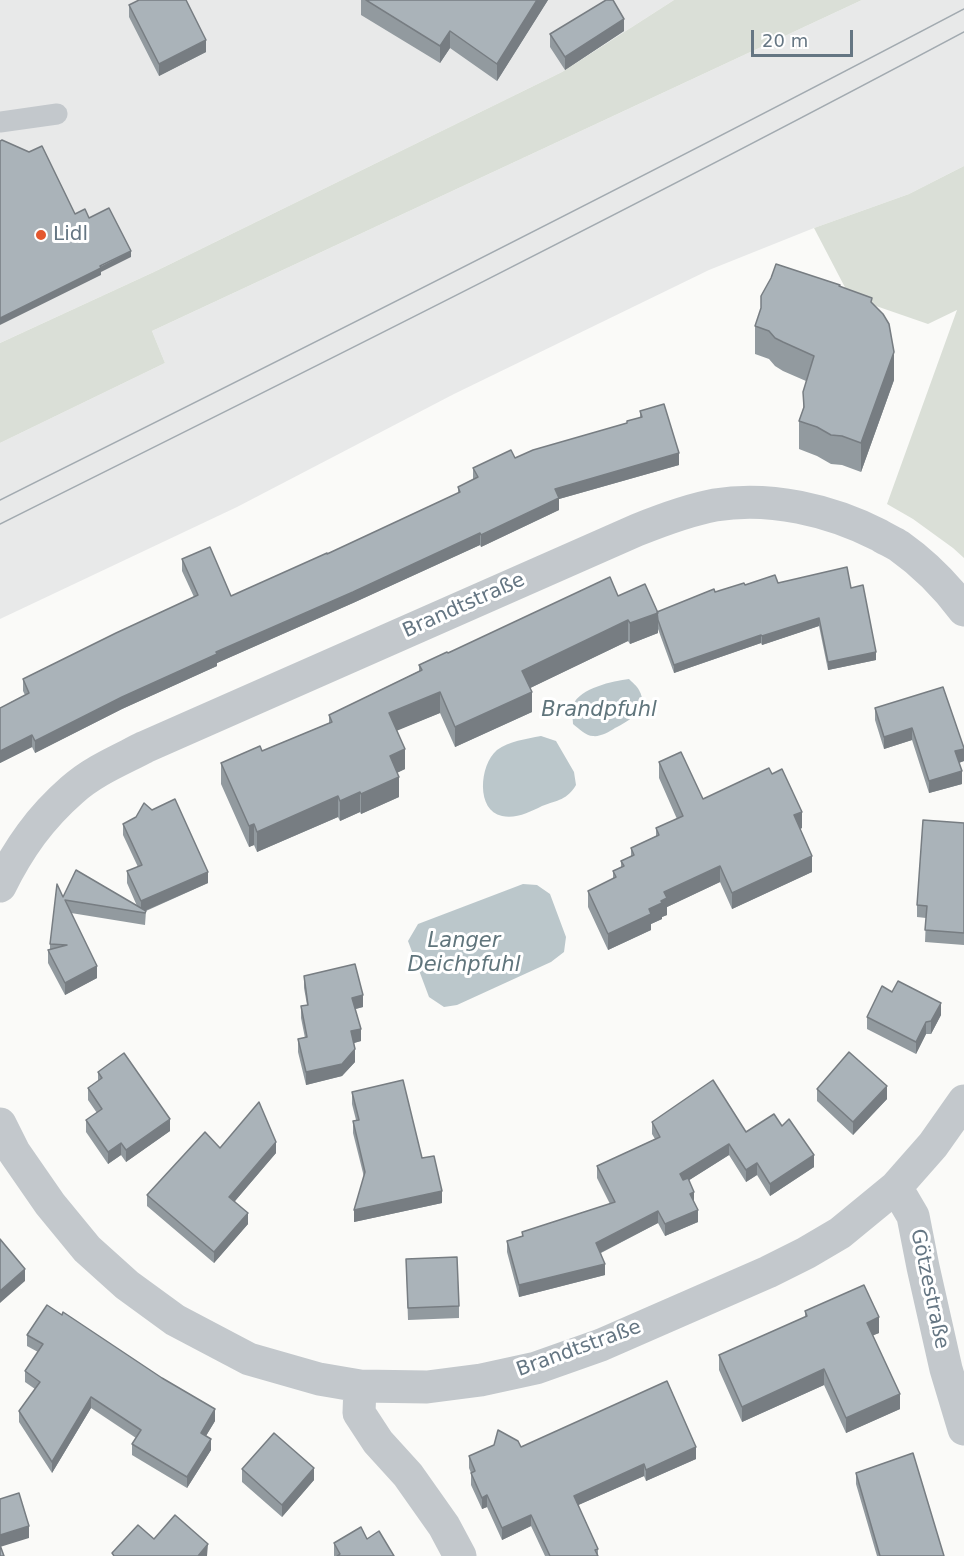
<!DOCTYPE html>
<html>
<head>
<meta charset="utf-8">
<style>
  body { margin:0 }
  #map { position:relative; width:964px; height:1556px; overflow:hidden; background:#fafaf8; font-family:"DejaVu Sans",sans-serif }
  canvas { display:block }
  .scale { position:absolute; left:751px; top:30px; width:102px; height:27px; box-sizing:border-box; border:3px solid #657683; border-top:0; padding-left:8px; font-size:18px; line-height:21px; white-space:nowrap; color:#657683; -webkit-text-stroke:4px #fff; paint-order:stroke }
</style>
</head>
<body>
<div id="map">
<canvas width="964" height="1556"></canvas>
<div class="scale">20 m</div>
</div>
<script>
const ctx = document.querySelector('canvas').getContext('2d');
ctx.lineJoin = 'round';
function paint(path, color) {
  ctx.fillStyle = color;
  ctx.fill(path, 'evenodd');
}
function stroke(path, color, width, dash) {
  ctx.strokeStyle = color;
  ctx.lineWidth = width;
  ctx.lineCap = dash ? 'butt' : 'round';
  ctx.setLineDash(dash || []);
  ctx.stroke(path);
}
function write(font, color, halo, rows, align = 'center') {
  ctx.font = font + ' "DejaVu Sans",sans-serif';
  ctx.lineWidth = 6;
  ctx.setLineDash([]);
  ctx.textBaseline = 'middle';
  ctx.strokeStyle = halo;
  ctx.fillStyle = color;
  for (const [text, x, y, turn = 0] of rows) {
    ctx.save();
    ctx.translate(x, y);
    ctx.rotate((+turn || 0) * Math.PI / 180);
    ctx.textAlign = isNaN(turn) ? turn : align;
    if (halo) ctx.strokeText(text, 0, 0);
    ctx.fillText(text, 0, 0);
    ctx.restore();
  }
}
const built = new Path2D(`
  M0 0H674L562 72 156 271 0 343Z
  M862 0H964V166L909 194 814 228 709 270 454 394 237 507 0 619V443L165 363 152 331Z`);
const green = new Path2D(`
  M674 0H862L152 331 165 363 0 443V343L156 271 562 72Z
  M964 166V558L953 548 913 519 887 504 957 310 928 324 850 297 814 228 909 194Z`);
const water = new Path2D(`
  M629 679C632 682 637 686 639 690 650 709 629 721 615 728 609 732 600 737 593 736 586 736 578 728 573 724 573 718 571 710 573 705 580 688 613 681 629 679Z
  M541 736 556 741 574 772 576 785C567 800 558 800 542 806 530 812 516 819 502 816 476 811 479 765 497 750 509 741 526 739 541 736Z
  M523 884 537 885 550 894 566 937 564 952 551 962 457 1005 444 1007 429 997 408 941 418 924Z`);
const service = new Path2D(`
  M0 122 57 114`);
const minor = new Path2D(`
  M0 886C19 848 40 818 72 790 93 771 120 760 145 747L637 530C662 520 688 510 715 505 770 496 830 510 879 535 885 539 893 542 899 546 923 563 946 586 964 610
  M0 1124 14 1152 50 1204 87 1249 127 1285 175 1320 249 1359 319 1379 360 1386 427 1387 481 1380 536 1368 601 1345 768 1272 806 1253 840 1233 896 1187 933 1145 964 1101
  M896 1187 913 1216 923 1267 946 1369 964 1429
  M360 1386 359 1413 378 1442 408 1475 444 1526 460 1556`);
const tram = new Path2D(`
  M0 500C323 339 645 177 964 9
  M0 524C323 363 645 202 964 32`);
const wall = new Path2D(`
  M361 0H548L497 81 450 48 440 63 361 15Z
  M129 5 206 52 159 76 129 17Z
  M624 31 565 70 550 47V34Z
  M840 286 872 304 894 380 861 472 842 465 831 464 817 456 799 449V421L803 409 806 381 783 371 775 366 769 359 755 354V326Z
  M640 411 679 465 559 499V510L481 547 480 545 353 603 217 663V666L122 709 35 753 32 747 0 763V708L25 695 23 691V679L194 597 182 571V559L231 596 327 554 458 493V487L473 479V468L515 458 627 423 640 418Z
  M778 583 851 588 876 660 828 670 819 626 762 645 761 643 674 673 658 629V633L630 644 628 641 530 688 532 712 455 747 440 713 397 730 405 769 397 773 399 797 361 814 360 812 340 821 338 817 257 852 254 845 249 847 221 784V763L262 751 329 723V715L419 671V665L448 653 618 596 657 612 715 592 745 585Z
  M875 708 964 748V761L959 763 962 784 929 793 912 740 884 749 875 720Z
  M659 762 703 799 802 828 800 829 812 872 732 909 720 882 667 907V915L662 917V919L651 924V930L608 950 588 907V891L613 879V871L621 867V861L631 856V848L656 836V828L677 819 659 778Z
  M964 823V945L925 942 926 918 917 917V905Z
  M123 824 208 883 146 911 145 925 71 913 97 978 65 995 48 963V950H50V944L63 897 137 906 127 883V871L138 867 123 835Z
  M304 976 363 1007 355 1009 361 1041 353 1043 355 1062 342 1076 306 1085 298 1052V1039L305 1038 301 1018V1006L307 1005 304 988Z
  M892 992 941 1015 931 1034H926L916 1054 867 1029V1017Z
  M98 1072 170 1131 126 1162 121 1155 108 1164 86 1132V1120L97 1113 88 1100V1088L98 1081Z
  M817 1089 887 1099 853 1135 817 1101Z
  M352 1092 422 1158 442 1203 354 1222 364 1177 353 1133V1121L356 1120 352 1104Z
  M652 1122 746 1132 782 1126 814 1167 770 1196 757 1175 746 1182 729 1155 689 1180 698 1222 665 1236 658 1223 601 1253 605 1275 519 1297 507 1252V1241L522 1236V1232L610 1204 597 1178V1166L655 1139 652 1134Z
  M220 1148 276 1153 235 1201 248 1224 214 1263 147 1206V1195Z
  M406 1259 459 1306V1318L408 1320Z
  M805 1311 879 1333 873 1335 900 1409 846 1433 824 1385 742 1422 719 1370V1355L805 1317Z
  M27 1335 215 1421 206 1436 211 1450 187 1488 132 1455V1444L136 1438 91 1408 52 1473 19 1422V1411L35 1389 25 1382V1371L38 1352 27 1346Z
  M521 1447 696 1459 646 1481 644 1476 578 1505 598 1549V1556H545L531 1526 502 1540 487 1507 482 1509 471 1485V1473L469 1468V1456Z
  M242 1469 314 1480 282 1517 242 1482Z
  M856 1473 944 1556H877L856 1484Z
  M367 1539 394 1556H334V1543Z`);
const shadedWall = new Path2D(`
  M537 0H548L497 81V64Z
  M624 19V31L565 70V57Z
  M450 31V48L440 63V46Z
  M206 40V52L159 76V64Z
  M131 251V257L101 272V275L0 325V318Z
  M894 352V380L861 472V443Z
  M679 453V465L559 499V510L481 547V535L555 489Z
  M480 533V545L353 603 217 663V666L122 709 35 753V741L122 697 216 652Z
  M658 613V633L630 644V623Z
  M819 618V626L762 645V636Z
  M628 620V641L522 692V671Z
  M761 635V643L674 673V665Z
  M876 652V660L828 670V662Z
  M440 692V713L389 734V713Z
  M532 692V712L455 747V727Z
  M912 728V740L884 749V737Z
  M32 735V747L0 763V751Z
  M405 749V769L390 776V756Z
  M964 749V761L955 764V751Z
  M962 771V784L929 793V781Z
  M399 777V797L361 814V794Z
  M360 792V812L340 821V801Z
  M338 796V817L257 852V832Z
  M802 812V828L794 831V815Z
  M254 824V845L249 847V826Z
  M812 856V872L732 909V893Z
  M720 866V882L667 907V915L662 917V919L651 924V930L608 950V934L649 909 664 892Z
  M208 872V883L142 912H141V901Z
  M97 966V978L65 995V983Z
  M363 995V1007L352 1010V998Z
  M941 1003V1015L931 1034V1021Z
  M926 1022V1034L916 1054V1042Z
  M361 1029V1041L351 1044V1031Z
  M355 1049V1062L342 1076 306 1085V1072Z
  M887 1086V1099L853 1135V1122Z
  M170 1119V1131L126 1162V1150Z
  M276 1142V1153L229 1208V1197Z
  M121 1143V1155L108 1164V1152Z
  M729 1144V1155L680 1186V1174Z
  M814 1155V1167L770 1196V1184Z
  M757 1163V1175L746 1182V1170Z
  M442 1191V1203L354 1222V1210Z
  M694 1192V1204L690 1194Z
  M698 1210V1222L665 1236V1224Z
  M658 1211V1223L596 1255V1243Z
  M248 1213V1224L214 1263V1252Z
  M605 1264V1275L519 1297V1285Z
  M25 1269V1281L0 1303V1291Z
  M879 1317V1333L867 1338V1323Z
  M824 1369V1385L742 1422V1407Z
  M900 1394V1409L846 1433V1418Z
  M91 1397V1408L52 1473V1462Z
  M215 1409V1421L201 1444V1433Z
  M211 1439V1450L187 1488V1477Z
  M696 1447V1459L646 1481V1470Z
  M644 1464V1476L574 1507V1496Z
  M314 1468V1480L282 1517V1505Z
  M487 1495V1507L482 1509V1498Z
  M531 1515V1526L502 1540V1528Z
  M29 1526V1538L0 1547V1535Z
  M208 1544 207 1556H198Z`);
const building = new Path2D(`
  M139 0H186L206 40 159 64 129 5Z
  M366 0H537L497 64 450 31 440 46Z
  M606 0H613L624 19 565 57 550 34Z
  M2 140 29 152 42 146 75 214 85 209 89 218 109 208 131 251 100 266 101 268 0 318V141Z
  M776 264 840 285 839 286 872 298 871 302 883 314 889 324 894 352 861 443 842 436 831 435 817 427 799 421 804 407 803 392 814 356 783 342 775 338 769 331 755 326 761 308V296L771 278Z
  M664 404 679 453 555 489 559 498 481 535 480 533 353 592 216 652 217 654 122 697 35 741 32 735 0 751V708L29 693 23 679 116 633 198 595 182 559 210 547 231 596 327 553V554L460 492 458 487 478 477 473 468 511 450 515 458 533 450 627 423V421L642 417 640 411Z
  M847 567 851 588 863 585 876 652 828 662 819 618 762 636 761 635 674 665 658 620 657 612 714 589 715 592 744 583 745 585 775 575 778 583Z
  M610 577 618 596 645 584 658 613 630 623 628 620 522 671 532 692 455 727 440 692 389 713 405 749 390 756 399 777 361 794 360 792 340 801 338 796 257 832 254 824 249 826 221 763 260 746 262 751 332 722 329 715 422 670 419 665 447 652 448 653Z
  M943 687 964 748V749L955 751 962 771 929 781 912 728 884 737 875 708Z
  M681 752 703 799 769 768 772 774 782 769 802 812 794 815 812 856 732 893 720 866 664 892 667 898 661 901 662 903 649 909 651 914 608 934 588 891 616 877 613 871 624 866 621 861 634 855 631 848 659 835 656 828 683 816 659 762Z
  M175 799 208 872 141 901 127 871 142 865 123 824 136 817 144 803 152 810Z
  M923 820 964 823V933L925 930 927 906 917 905Z
  M76 870 146 911 145 913 65 900 97 966 65 983 48 950 67 945 50 944 57 884 63 897Z
  M355 964 363 995 352 998 361 1029 351 1031 355 1049 342 1064 306 1072 298 1039 307 1037 301 1006 308 1005 304 976Z
  M898 981 941 1003 931 1021 926 1022 916 1042 867 1017 882 986 892 992Z
  M849 1052 887 1086 853 1122 817 1089Z
  M124 1053 170 1119 126 1150 121 1143 108 1152 86 1120 102 1109 88 1088 102 1078 98 1072Z
  M403 1080 422 1158 434 1156 442 1191 354 1210 365 1172 353 1121 359 1120 352 1092Z
  M713 1080 746 1132 774 1114 782 1126 789 1119 814 1155 770 1184 757 1163 746 1170 729 1144 680 1174 683 1180 688 1178 694 1192 690 1194 698 1210 665 1224 658 1211 596 1243 605 1264 519 1285 507 1241 523 1236 522 1232 615 1202 597 1166 660 1137 652 1122Z
  M259 1102 276 1142 229 1197 248 1213 214 1252 147 1195 205 1132 220 1148Z
  M0 1239 25 1269 0 1291Z
  M457 1257 459 1306 408 1308 406 1259Z
  M864 1285 879 1317 867 1323 900 1394 846 1418 824 1369 742 1407 719 1355 807 1316 805 1311Z
  M47 1305 62 1315 63 1312 162 1378 215 1409 201 1433 211 1439 187 1477 132 1444 141 1430 91 1397 52 1462 19 1411 40 1382 25 1371 43 1344 27 1335Z
  M667 1381 696 1447 646 1470 644 1464 574 1496 598 1549 595 1550 598 1556H550L531 1515 502 1528 487 1495 482 1498 471 1473 475 1471 469 1456 494 1445 498 1430 518 1441 521 1447Z
  M274 1433 314 1468 282 1505 242 1469Z
  M913 1453 944 1556H880L856 1473Z
  M19 1493 29 1526 0 1535V1499Z
  M175 1515 208 1544 198 1556H114L112 1553 138 1525 154 1539Z
  M361 1527 367 1539 379 1531 394 1556H337L340 1554 334 1543Z
  M0 1545 4 1556H0Z`);
const markers = [
  [41,235,6,"#e4572e"]
];
const poiNames = [
  ["Lidl",53,235]
];
const streetNames = [
  ["Brandtstraße",464,606,-24],
  ["Götzestraße",929,1289,78],
  ["Brandtstraße",579,1349,-20]
];
const waterNames = [
  ["Brandpfuhl",599,711],
  ["Langer",464,942],
  ["Deichpfuhl",464,966]
];
paint(built, '#e8e9e9');
paint(green, '#dadfd7');
paint(water, '#bbc7cb');
stroke(service, '#c3c8cc', 21);
stroke(minor, '#c3c8cc', 33);
stroke(tram, '#a2aab0', 1.5);
paint(wall, '#929a9f');
paint(shadedWall, '#777d82');
paint(building, '#aab3b9');
stroke(building, '#777d82', 1.5);
for (const [x, y, r, color] of markers) {
  const dot = new Path2D();
  dot.arc(x, y, r, 0, 2 * Math.PI);
  ctx.fillStyle = color;
  ctx.fill(dot);
  stroke(dot, '#fff', 2);
}
write('20px', '#657683', '#fff', poiNames, 'left');
write('20px', '#657683', '#fff', streetNames);
write('italic 21px', '#60757c', '#fff', waterNames);
</script>
</body>
</html>
